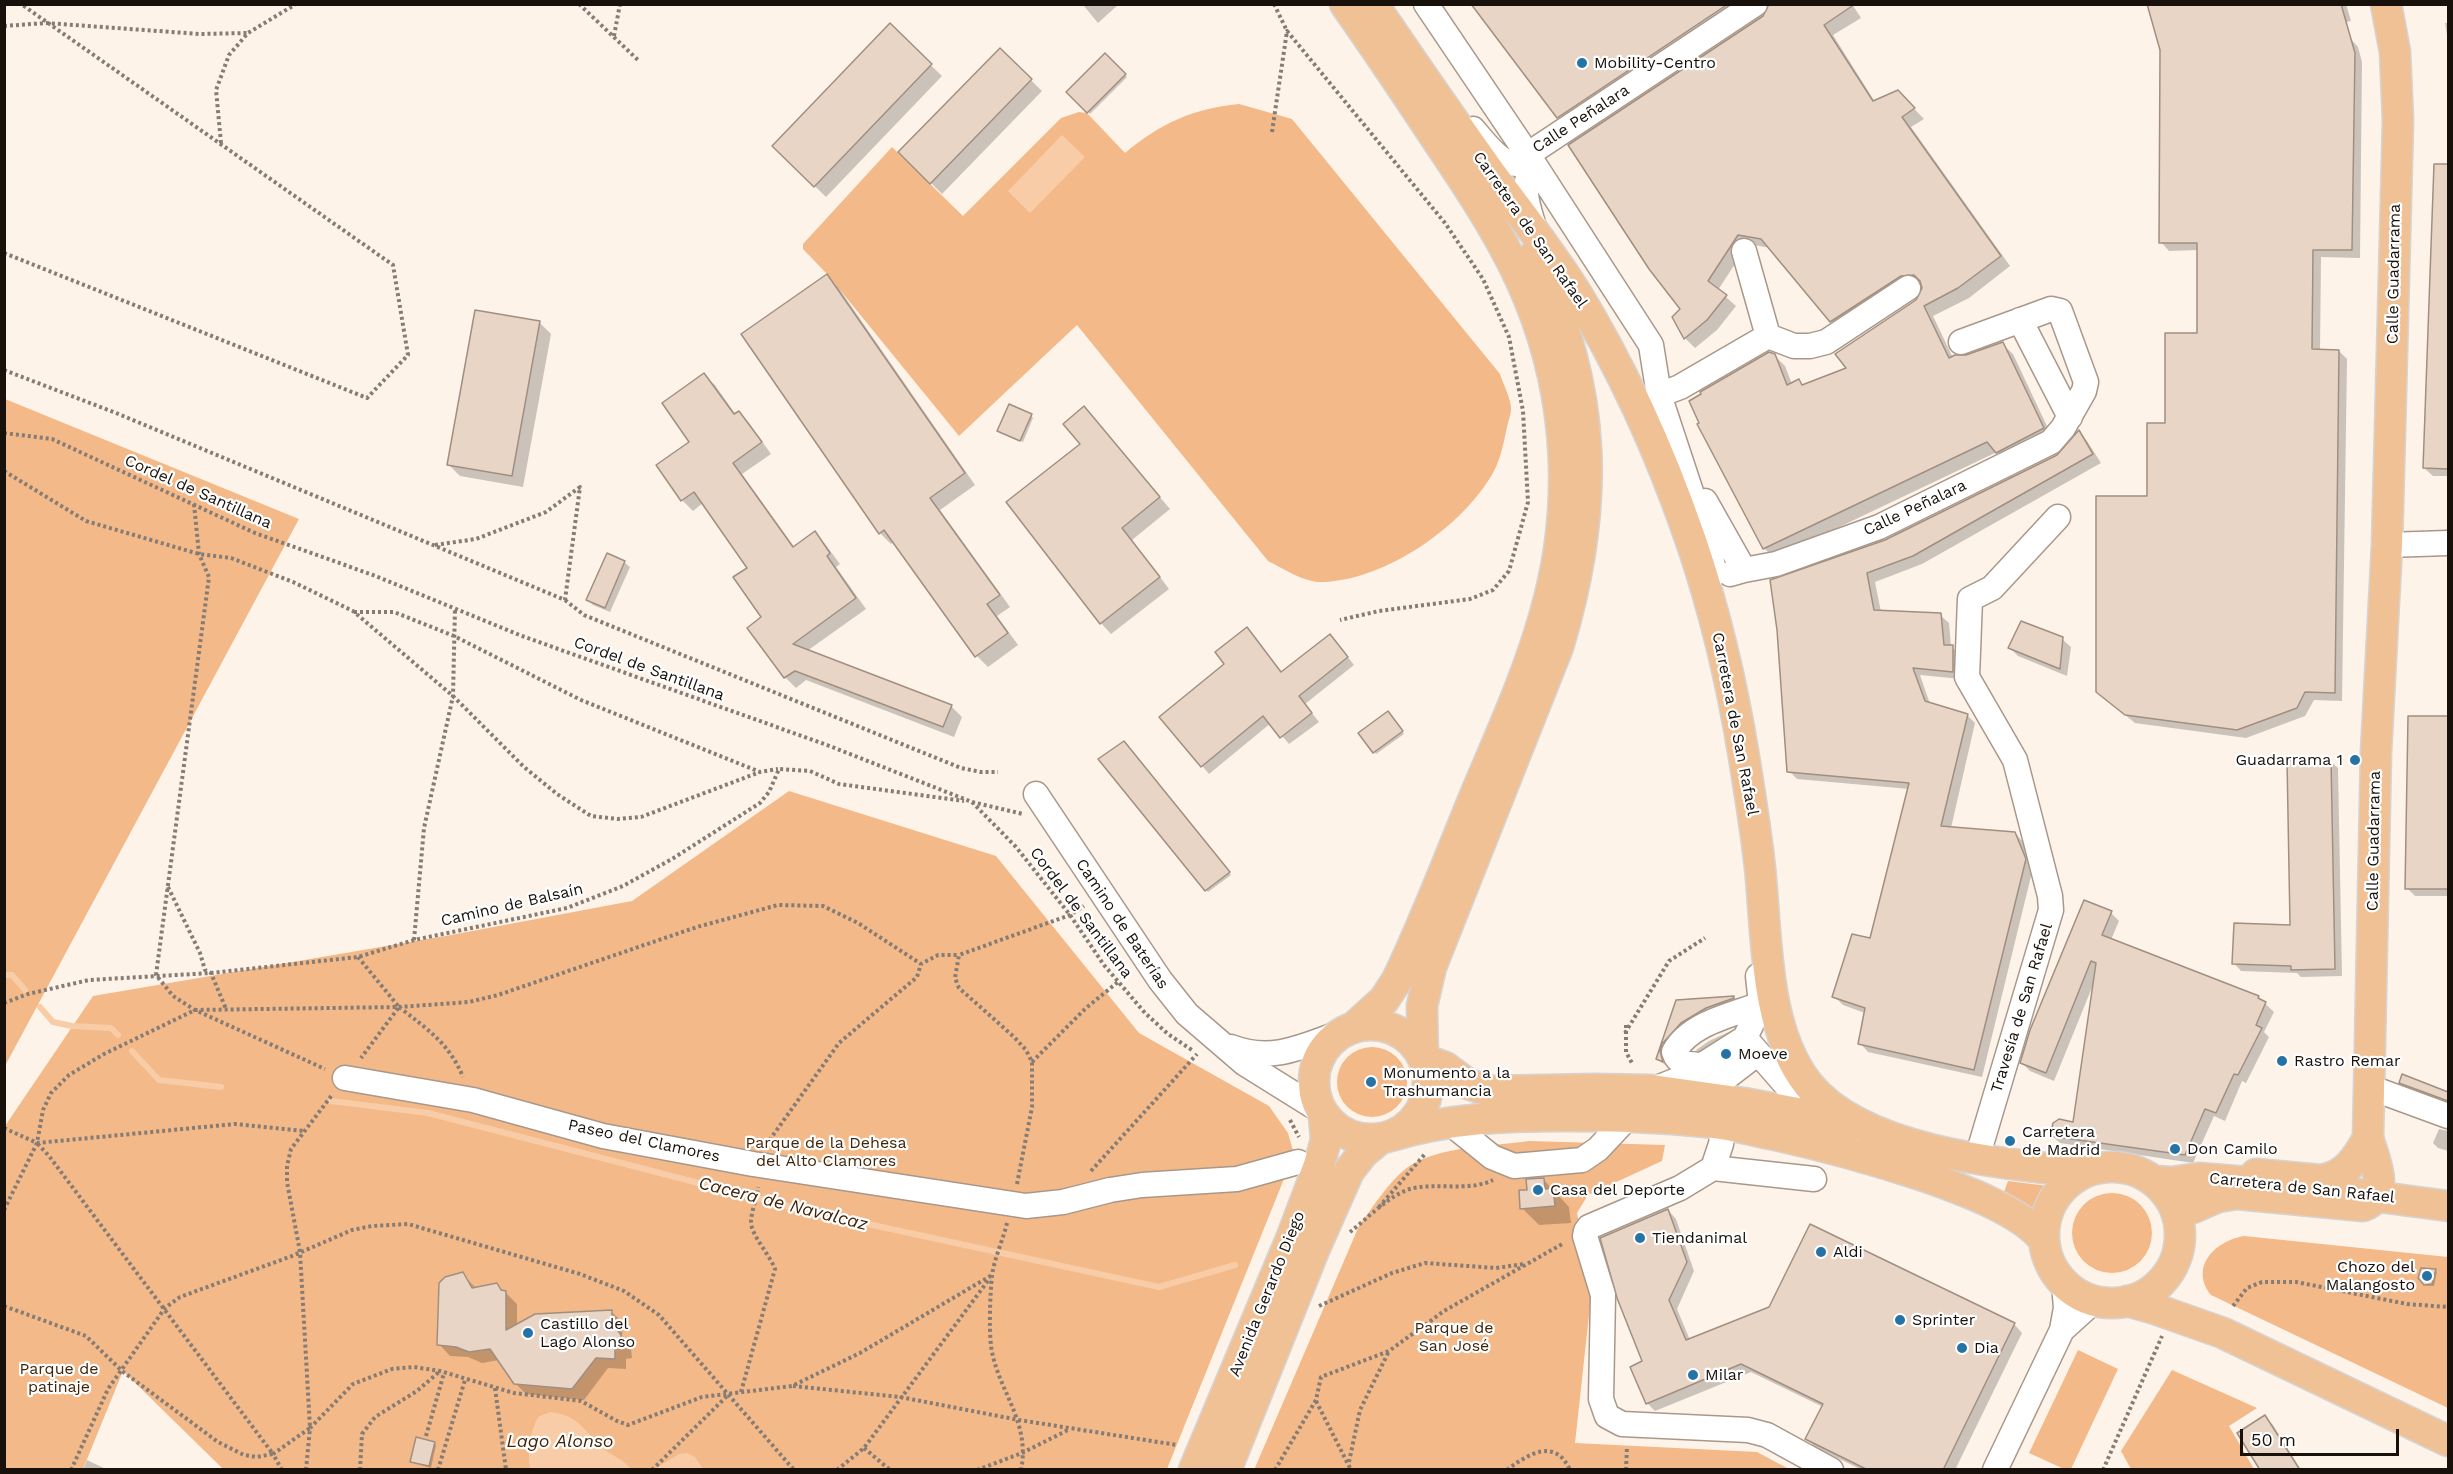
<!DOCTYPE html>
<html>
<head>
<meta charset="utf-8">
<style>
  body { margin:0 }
  #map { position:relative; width:2453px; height:1474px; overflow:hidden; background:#fef3e9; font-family:"Work Sans",sans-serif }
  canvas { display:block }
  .frame { position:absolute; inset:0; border:6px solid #17100b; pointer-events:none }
  .scale { position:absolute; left:2240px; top:1429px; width:159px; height:27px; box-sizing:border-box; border:3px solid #17100b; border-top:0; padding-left:8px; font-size:18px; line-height:21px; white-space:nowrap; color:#17100b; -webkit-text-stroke:4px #fff; paint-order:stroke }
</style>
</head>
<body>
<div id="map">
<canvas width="2453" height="1474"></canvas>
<div class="frame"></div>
<div class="scale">50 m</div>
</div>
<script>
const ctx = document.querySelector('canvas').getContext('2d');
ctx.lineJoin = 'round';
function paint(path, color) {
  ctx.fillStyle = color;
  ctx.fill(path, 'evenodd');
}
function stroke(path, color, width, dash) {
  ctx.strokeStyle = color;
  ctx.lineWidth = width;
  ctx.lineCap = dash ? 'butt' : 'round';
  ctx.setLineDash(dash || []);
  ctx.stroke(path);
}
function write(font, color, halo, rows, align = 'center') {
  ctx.font = font + ' "Work Sans",sans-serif';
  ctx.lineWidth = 4.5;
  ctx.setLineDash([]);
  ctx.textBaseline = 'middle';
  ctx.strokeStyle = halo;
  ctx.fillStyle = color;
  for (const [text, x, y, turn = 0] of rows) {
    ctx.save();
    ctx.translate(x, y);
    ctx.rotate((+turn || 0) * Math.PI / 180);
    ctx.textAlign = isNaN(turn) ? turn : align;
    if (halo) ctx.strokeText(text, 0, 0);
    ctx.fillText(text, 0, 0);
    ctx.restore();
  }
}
const green = new Path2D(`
  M1239 104 1292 119 1500 374C1503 384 1511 398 1511 409 1511 415 1508 421 1507 427 1504 441 1501 458 1494 471 1464 526 1386 580 1323 582 1305 583 1284 569 1268 561L1077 325 959 436 827 274 803 249V244L892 147 963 216 1061 118 1079 112 1087 113 1125 153C1161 123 1192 109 1239 104Z
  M5 399 299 519 5 1066Z
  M789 791 996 856 1139 1033 1269 1106 1288 1133 1294 1154 1167 1469H223L123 1371 83 1469 5 1470V1126L93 996 451 935 632 901Z
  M1337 1082a35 35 0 1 1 70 0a35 35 0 1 1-70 0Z
  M1529 1141 1665 1145 1662 1161 1588 1195 1577 1213 1592 1288 1575 1443 1757 1452 1789 1469 1254 1470 1359 1226C1373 1207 1391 1178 1411 1165 1442 1146 1494 1146 1529 1141Z
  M2008 1181 2048 1186 2036 1211 2004 1192Z
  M2072 1233a40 40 0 1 1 80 0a40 40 0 1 1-80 0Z
  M2244 1236 2448 1257V1408L2211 1295C2189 1267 2215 1241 2244 1236Z
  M2078 1350 2118 1369 2071 1469H2064L2029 1453Z
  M2172 1370 2257 1408 2229 1426 2254 1469H2131L2121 1451Z`);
const water = new Path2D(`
  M1062 135 1085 157 1030 213 1008 191Z
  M550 1412C580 1415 583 1431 604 1449 614 1457 624 1460 631 1469H530C527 1452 530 1432 538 1417Z
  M687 1453 695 1457 703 1469H655L679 1454Z`);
const shadow = new Path2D(`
  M1086 4H1119L1098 23 1084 6Z
  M1473 4H1754L1568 127 1558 117Z
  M1852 4 1861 18 1833 35 1875 102 1898 92 1924 119 1911 127 2010 266 1969 298 1933 316 1953 358 1966 357 2002 344 2013 354 2053 439 2008 463 1997 452 1774 558 1764 548 1774 355 1785 366 1792 384 1799 381 1803 386 1849 369 1917 301 1922 294 1923 285 1911 286 1841 332 1771 248 1748 244 1718 290 1736 306 1717 330 1695 348 1685 338 1673 317 1682 310 1571 145Z
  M2149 4H2346L2351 21 2322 28 2350 38 2358 47 2362 62 2360 258 2321 257 2320 351H2339L2347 359 2342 701 2314 700 2305 716 2246 738 2135 723 2097 692 2166 425 2199 334V250L2169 251 2161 242V49Z
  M2445 23H2448V41Z
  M890 26 942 76 826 197 774 146Z
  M1000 50 1042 91 942 194 900 152Z
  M1105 55 1127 77 1090 114 1068 92Z
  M2435 169 2448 170V476H2433L2424 468Z
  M827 276 838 287 975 485 940 510 1010 607 997 616 1018 645 988 667 977 656 894 542 891 544 880 533Z
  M539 322 551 334 523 487 460 476 449 465Z
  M704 375 715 385 736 415 739 413 749 423 771 454 742 474 795 548 815 533 825 544 840 564 836 567 866 609 807 651 951 706 962 717 954 737 806 680 796 688 785 677 763 617 749 568 703 503 693 511 682 500 658 465 691 442Z
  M1084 408 1170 509 1132 540 1169 589 1111 634 1101 623 1082 445Z
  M1031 415 1033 418 1023 442 999 431Z
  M2079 432 2087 441 2101 463 1922 564 1875 582 1881 612 1940 615 1949 623 1951 647 1961 655V679L1920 675 1930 704 1967 715 1975 723 1951 828 2015 833 2023 842 2033 868 1982 1077 1868 1052 1860 1043 1865 1013 1843 1005 1834 996 1871 940 1909 789 1797 779 1789 771 1778 629 1886 541 2058 456Z
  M624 562 630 567 610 612 593 605 588 600Z
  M2062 639 2071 647 2067 676 2018 656 2010 648Z
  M1337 643 1354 665 1305 704 1319 722 1289 744 1271 723 1209 774 1161 717 1282 674Z
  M1390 716 1404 734 1376 754 1374 752Z
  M2409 717 2448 718V896H2415L2407 888Z
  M1126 745 1231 875 1208 892 1206 890Z
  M2330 761 2338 768 2342 976 2301 977 2297 973 2241 971 2234 963 2292 927Z
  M2111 913 2119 921 2111 940 2258 997 2274 1012 2264 1032 2269 1037 2246 1083 2242 1081 2225 1121 2214 1116 2193 1163 2060 1143 2051 1135 2074 1124 2093 985 2054 1081 2030 1071 2022 1063Z
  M1733 997 1742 1006 1668 1060 1670 1069 1658 1059 1677 1001Z
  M1733 1030 1740 1038 1703 1058 1696 1050 1709 1041Z
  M2403 1076 2448 1093V1103L2406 1088 2400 1082Z
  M2439 1129 2448 1131V1151L2438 1148 2433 1143Z
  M1543 1179 1569 1207 1571 1223 1539 1225 1522 1208 1528 1191Z
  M1668 1210 1676 1219 1694 1271 1677 1309 1690 1340 2014 1324 2022 1333 1955 1470H1862L1815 1447 1807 1439 1823 1407 1751 1372 1655 1411 1647 1403 1644 1362Z
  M2435 1270 2437 1272 2434 1286H2427L2420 1278Z
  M462 1274 476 1288 497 1285 506 1293 517 1304V1326L611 1311 623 1323 622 1336 631 1348 632 1358 626 1359V1369L608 1368 584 1400 526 1394 515 1383 499 1360 482 1363 468 1357 450 1356 439 1344Z
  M2264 1417 2273 1425 2301 1470H2262Z
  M434 1443 436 1445 431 1468 411 1462Z
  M87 1460 108 1470H83Z`);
const stream = new Path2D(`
  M4 975H12L25 990
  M40 1007 53 1022 72 1026 111 1028 118 1035
  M132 1051 159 1080 221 1087
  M331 1101 428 1113 803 1210 1159 1287 1235 1265`);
const building = new Path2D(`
  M1471 4H1728L1557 118Z
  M1769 4H1855L1824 25 1873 101 1898 90 1915 108 1902 117 2001 256 1958 288 1924 306 1949 358 1955 355H1966L2003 342 2044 428 1996 453 1987 442 1763 549 1697 424 1699 423 1689 401 1701 394 1700 392 1769 352 1775 354 1787 385 1799 379 1802 385 1846 368 1835 354 1916 300 1922 288 1920 281 1914 275 1901 276 1830 322 1761 239 1738 235 1708 281 1727 295 1707 320 1684 339 1672 317 1680 309 1649 269 1568 145 1763 16Z
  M2147 4H2341L2355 53 2352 250H2313L2312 349 2339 350 2335 693 2305 692 2297 708 2237 730 2125 715 2096 692V496H2147V423H2165V333H2197V243H2159L2160 50Z
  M890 23 932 64 814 187 772 146Z
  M1000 48 1032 79 930 184 898 152Z
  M1105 53 1126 74 1087 113 1066 92Z
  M2434 164H2448V469L2423 468Z
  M827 274 965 473 930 498 1000 595 987 604 1008 633 975 657 884 530 879 534 741 334Z
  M475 310 540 321 512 476 447 465Z
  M704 373 734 414 739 411 762 442 733 463 793 547 815 531 830 553 827 556 856 598 793 644 952 705 943 727 795 671 784 678 747 628 761 617 733 577 747 568 694 492 681 501 656 465 689 442 662 403Z
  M1009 404 1032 414 1020 441 997 431Z
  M1084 406 1160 497 1122 528 1160 577 1100 624 1006 502 1080 444 1063 424Z
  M2079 430 2093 454 1913 556 1867 573 1874 610 1941 613 1944 645H1953V672L1913 668 1925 701 1968 714 1941 826 2015 832 2026 859 1974 1070 1858 1044 1865 1008 1832 997 1852 934 1870 938 1909 783 1787 772 1777 630 1770 580 1885 540 2057 455Z
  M607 553 625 561 605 608 586 600Z
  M2021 621 2063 637 2060 669 2008 648Z
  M1247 627 1281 672 1330 634 1348 657 1299 696 1312 713 1280 738 1263 716 1201 767 1159 717 1224 664 1215 652Z
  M1388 711 1403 731 1373 753 1358 733Z
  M2408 716H2448V889H2405Z
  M1124 741 1230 872 1205 891 1098 759Z
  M2331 759 2335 969 2291 970V966L2232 964 2234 923 2290 925 2287 760Z
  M2084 900 2112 911 2102 935 2259 996 2258 998 2266 1002 2256 1025 2262 1028 2238 1075 2234 1074 2216 1113 2205 1109 2185 1155 2050 1136 2053 1123 2059 1119 2073 1122 2096 963 2091 961 2046 1073 2020 1063 2030 1030Z
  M1734 996V998L1706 1008 1681 1023 1662 1044 1660 1051 1663 1062 1656 1059 1676 1000Z
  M2402 1074 2448 1092V1101L2399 1083Z
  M1544 1178 1545 1189 1553 1188 1555 1206 1520 1209 1519 1190H1527L1526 1179Z
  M1668 1209 1687 1262 1669 1300 1686 1340 1769 1307 1810 1224 2015 1323 1943 1470H1868L1805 1439 1823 1404 1741 1364 1646 1404 1630 1367 1642 1361 1617 1298 1600 1238Z
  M2421 1268 2436 1269 2432 1284 2424 1285 2418 1278Z
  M463 1272 472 1288 497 1283 501 1290 506 1291V1330L535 1314 612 1310V1323L621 1335V1347L615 1348V1359L596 1358 572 1389 514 1384 490 1349 469 1352 456 1347 437 1345 439 1283 445 1277Z
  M2265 1415 2300 1470H2260L2237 1433Z
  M416 1437 435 1442 429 1466 410 1462Z`);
const path = new Path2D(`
  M579 4 639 61
  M1274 4 1287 31
  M4 26 46 23 200 34 248 33
  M614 36 620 4
  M1272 132 1287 31 1445 223 1483 279 1509 337 1523 411 1528 502 1509 571 1493 590 1470 599 1379 611 1340 620
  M221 143 216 90 229 55 248 33 296 4
  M4 253 367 398 408 355 393 265 21 4
  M4 370 116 413 565 600 580 487 546 512 476 539 435 545
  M4 433 52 439 255 533 373 575 522 636 827 745 972 802 1016 847 1070 915 1104 965 1145 1013 1168 1034 1192 1050
  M4 471 86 521 199 554 231 558 293 582 353 611 453 696 524 767 557 794 591 816 618 819 641 817 760 772
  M194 504 199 554 209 577 156 975 173 996 195 1010 325 1069
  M565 600 584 615 961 768 981 772H998
  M354 612H394L454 636 581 700 760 772 778 769
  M972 802 1023 814
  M168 887 200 953 205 970 211 973 226 1009
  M414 940 424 828 453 696 455 608
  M358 957 399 1007 361 1058
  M4 1003 28 994 89 980 211 973 358 957 414 940 567 908 623 886 672 859 760 803 769 792 779 769 810 771 839 784 964 801
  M399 1007C427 1029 449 1043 463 1077
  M1626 1025V1052L1633 1065
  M1625 1033 1669 961 1705 938
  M1032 1062 1086 1008 1118 982
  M1290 1120 1299 1137
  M4 1128 37 1143 235 1124 304 1131
  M766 1145 839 1043 917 977 921 964 938 955H959
  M1091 1171 1197 1054
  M1017 1184 1032 1107V1062L1026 1050 1014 1037 959 988 955 978 959 955 1070 915 1084 906
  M1379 1207 1425 1154
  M4 1210 37 1143 43 1110 51 1093 69 1075 104 1054 195 1010 399 1007 469 1002 498 995 697 927 778 905 823 906 858 923 921 964
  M1007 1223C1003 1240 994 1259 992 1276 990 1296 989 1326 991 1346 997 1390 1031 1421 1021 1470
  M1350 1232C1368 1218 1388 1196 1410 1189 1435 1182 1470 1192 1493 1180
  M4 1306 86 1336 122 1371 218 1442 244 1455 256 1457 273 1454 49 1156 37 1143
  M1319 1306 1392 1273 1425 1263 1496 1268 1524 1264
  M2233 1306 2247 1288 2262 1282H2296L2407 1304 2448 1307
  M793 1386 900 1397 1019 1420 1177 1445
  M495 1388 506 1470
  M741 1392 775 1269C770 1255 750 1234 751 1221 752 1209 757 1198 758 1187
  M1316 1401 1351 1470
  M426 1436 444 1373
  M864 1448 890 1470
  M1349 1462 1360 1410 1389 1351
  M71 1470 108 1389 165 1308 180 1297 292 1256 352 1230 372 1226 408 1224 580 1274 624 1291 659 1315 794 1470
  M282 1470 273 1454 310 1428 300 1252 287 1182V1166L291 1149 332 1095
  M306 1470 310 1428 353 1384 392 1369 414 1367 440 1371 514 1393 581 1401 617 1421 628 1425 702 1397 792 1386 860 1353 992 1275
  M360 1470 362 1434 375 1417 417 1391 439 1372
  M438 1470 465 1380
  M652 1470 729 1394
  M837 1470 864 1448 990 1278
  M977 1470 1022 1453 1070 1429
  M1275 1470 1316 1400 1321 1377 1389 1351 1444 1311 1564 1243
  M1507 1470C1528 1454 1555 1437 1570 1470
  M1626 1470 1627 1446
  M2103 1470 2162 1336`);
const minor = new Path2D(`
  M1426 4 1534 164 1651 345 1659 395 1701 522 1715 573
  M1473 129C1492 151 1502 169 1534 164
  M1527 155 1755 4
  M1534 164C1520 188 1527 202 1534 227
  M1744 251 1768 336
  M2020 320 2070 417
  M1659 395 1680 387 1768 336 1794 346H1810L1826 342 1908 288
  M1705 501 1744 570 1730 574
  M2387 545 2448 543
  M1744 570 1776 564 1879 527 2051 442 2063 428 2084 391 2086 382 2060 311 2051 309 1961 342
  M1036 794 1160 980 1187 1014 1244 1063 1321 1111
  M1745 1038 1813 1116
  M1231 1047C1273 1063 1303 1046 1343 1032
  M1701 1065C1689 1064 1678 1065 1674 1052 1690 1023 1732 1015 1761 1004
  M345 1078 473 1100 603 1136 753 1164 1026 1206 1063 1202 1110 1190 1142 1185 1237 1179 1298 1162
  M2369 1087 2448 1116
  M1652 1090 1682 1078 1745 1038 1761 1004 1758 976
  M1697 1097 1719 1083 1758 1053
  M1450 1123 1492 1157 1514 1166 1582 1160 1598 1149 1628 1117
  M1977 1158 2051 910 2050 896 2015 760 1967 677 1970 599 1992 588 2058 517
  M1713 1168 1721 1144 1724 1124
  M1814 1179 1713 1168 1680 1188 1589 1227 1586 1231 1585 1236 1603 1295 1601 1399 1607 1416 1622 1424 1748 1430 1767 1435 1831 1470
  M2062 1330 2094 1301
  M1995 1470 2062 1330 2066 1308 2064 1284`);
const major = new Path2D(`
  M1345 4C1378 51 1410 99 1441 146 1474 195 1507 245 1529 299 1570 399 1575 510 1545 614 1528 675 1501 734 1476 793 1450 856 1426 920 1397 980L1384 1000 1353 1028
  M1373 4C1411 60 1449 115 1488 170 1517 210 1549 249 1575 291 1623 369 1661 454 1691 541 1715 611 1732 684 1744 757 1750 794 1756 831 1760 868 1767 935 1764 1028 1808 1084 1862 1152 2003 1164 2085 1172
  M1314 1082a57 57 0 1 1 114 0a57 57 0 1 1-114 0Z
  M1423 1059 1422 1006 1431 967 1558 647C1600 508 1599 389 1534 256
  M1423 1059 1445 1067 1468 1084 1490 1091 1595 1089 1652 1090 1744 1103 1813 1116 1848 1126
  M1391 1136C1448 1118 1508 1116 1567 1116 1619 1116 1670 1117 1721 1124 1739 1126 1757 1132 1775 1135 1825 1146 1875 1160 1924 1176 1958 1188 2021 1210 2044 1240
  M2044 1235a68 68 0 1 1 136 0a68 68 0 1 1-136 0Z
  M2256 1174 2321 1180C2345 1177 2358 1157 2368 1138
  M2155 1181 2172 1182 2199 1178 2247 1182
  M2357 1194 2448 1206
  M2193 1208 2218 1197 2237 1194 2363 1206C2392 1196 2374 1159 2368 1138L2376 752 2387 545 2398 121 2395 52 2386 4
  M2127 1301 2155 1309 2223 1333 2448 1441
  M1194 1470 1291 1239 1319 1165 1326 1140 1324 1116
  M1226 1470 1314 1250 1349 1171 1363 1153 1381 1138`);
const markers = [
  [1582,63,6,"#2573a5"],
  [2355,760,6,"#2573a5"],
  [1726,1054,6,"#2573a5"],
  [2282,1061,6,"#2573a5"],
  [1371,1082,6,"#2573a5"],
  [2010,1141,6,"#2573a5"],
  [2175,1149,6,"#2573a5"],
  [1538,1190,6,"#2573a5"],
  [1640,1238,6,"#2573a5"],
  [1821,1252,6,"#2573a5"],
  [2427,1276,6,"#2573a5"],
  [1900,1320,6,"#2573a5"],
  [528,1333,6,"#2573a5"],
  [1962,1348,6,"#2573a5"],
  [1693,1375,6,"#2573a5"]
];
const poiNames = [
  ["Mobility-Centro",1594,63],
  ["Guadarrama 1",2343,760,"right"],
  ["Moeve",1738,1054],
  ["Rastro Remar",2294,1061],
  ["Monumento a la",1383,1073],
  ["Trashumancia",1383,1091],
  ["Carretera",2022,1132],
  ["de Madrid",2022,1150],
  ["Don Camilo",2187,1149],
  ["Casa del Deporte",1550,1190],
  ["Tiendanimal",1652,1238],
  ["Aldi",1833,1252],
  ["Chozo del",2415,1267,"right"],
  ["Malangosto",2415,1285,"right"],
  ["Sprinter",1912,1320],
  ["Castillo del",540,1324],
  ["Lago Alonso",540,1342],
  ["Dia",1974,1348],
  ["Milar",1705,1375]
];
const streetNames = [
  ["Calle Peñalara",1581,119,-33],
  ["Carretera de San Rafael",1530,230,55],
  ["Calle Guadarrama",2394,274,-89],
  ["Cordel de Santillana",198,492,24],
  ["Calle Peñalara",1915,508,-25],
  ["Cordel de Santillana",649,669,20],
  ["Carretera de San Rafael",1735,724,79],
  ["Calle Guadarrama",2374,841,-89],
  ["Camino de Balsaín",512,905,-13],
  ["Cordel de Santillana",1081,913,53],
  ["Camino de Baterías",1122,924,56],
  ["Travesía de San Rafael",2022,1008,-73],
  ["Paseo del Clamores",644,1141,12],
  ["Carretera de San Rafael",2302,1188,6],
  ["Avenida Gerardo Diego",1267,1294,-68]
];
const parkNames = [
  ["Parque de la Dehesa",826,1143],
  ["del Alto Clamores",826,1161],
  ["Parque de",1454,1328],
  ["San José",1454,1346],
  ["Parque de",59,1369],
  ["patinaje",59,1387]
];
const waterNames = [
  ["Cacera de Navalcaz",783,1204,14],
  ["Lago Alonso",560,1442]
];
paint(green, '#f4b988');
paint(water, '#f8cca7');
paint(shadow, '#0003');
stroke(stream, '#f8cca7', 6);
paint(building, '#e8d5c6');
stroke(building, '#a08f80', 1.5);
stroke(minor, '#a99889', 27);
stroke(major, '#d5d4d3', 33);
stroke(path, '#857c75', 4, [3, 3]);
stroke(minor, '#fff', 24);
stroke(major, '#f1c196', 30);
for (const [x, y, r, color] of markers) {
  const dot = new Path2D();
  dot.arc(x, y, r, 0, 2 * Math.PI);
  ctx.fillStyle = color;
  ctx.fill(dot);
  stroke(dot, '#fff', 2);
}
write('16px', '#17100b', '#fff', poiNames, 'left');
write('16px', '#17100b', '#fff', streetNames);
write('16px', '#412509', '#fff', parkNames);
write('italic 18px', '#402307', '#fff', waterNames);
</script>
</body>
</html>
